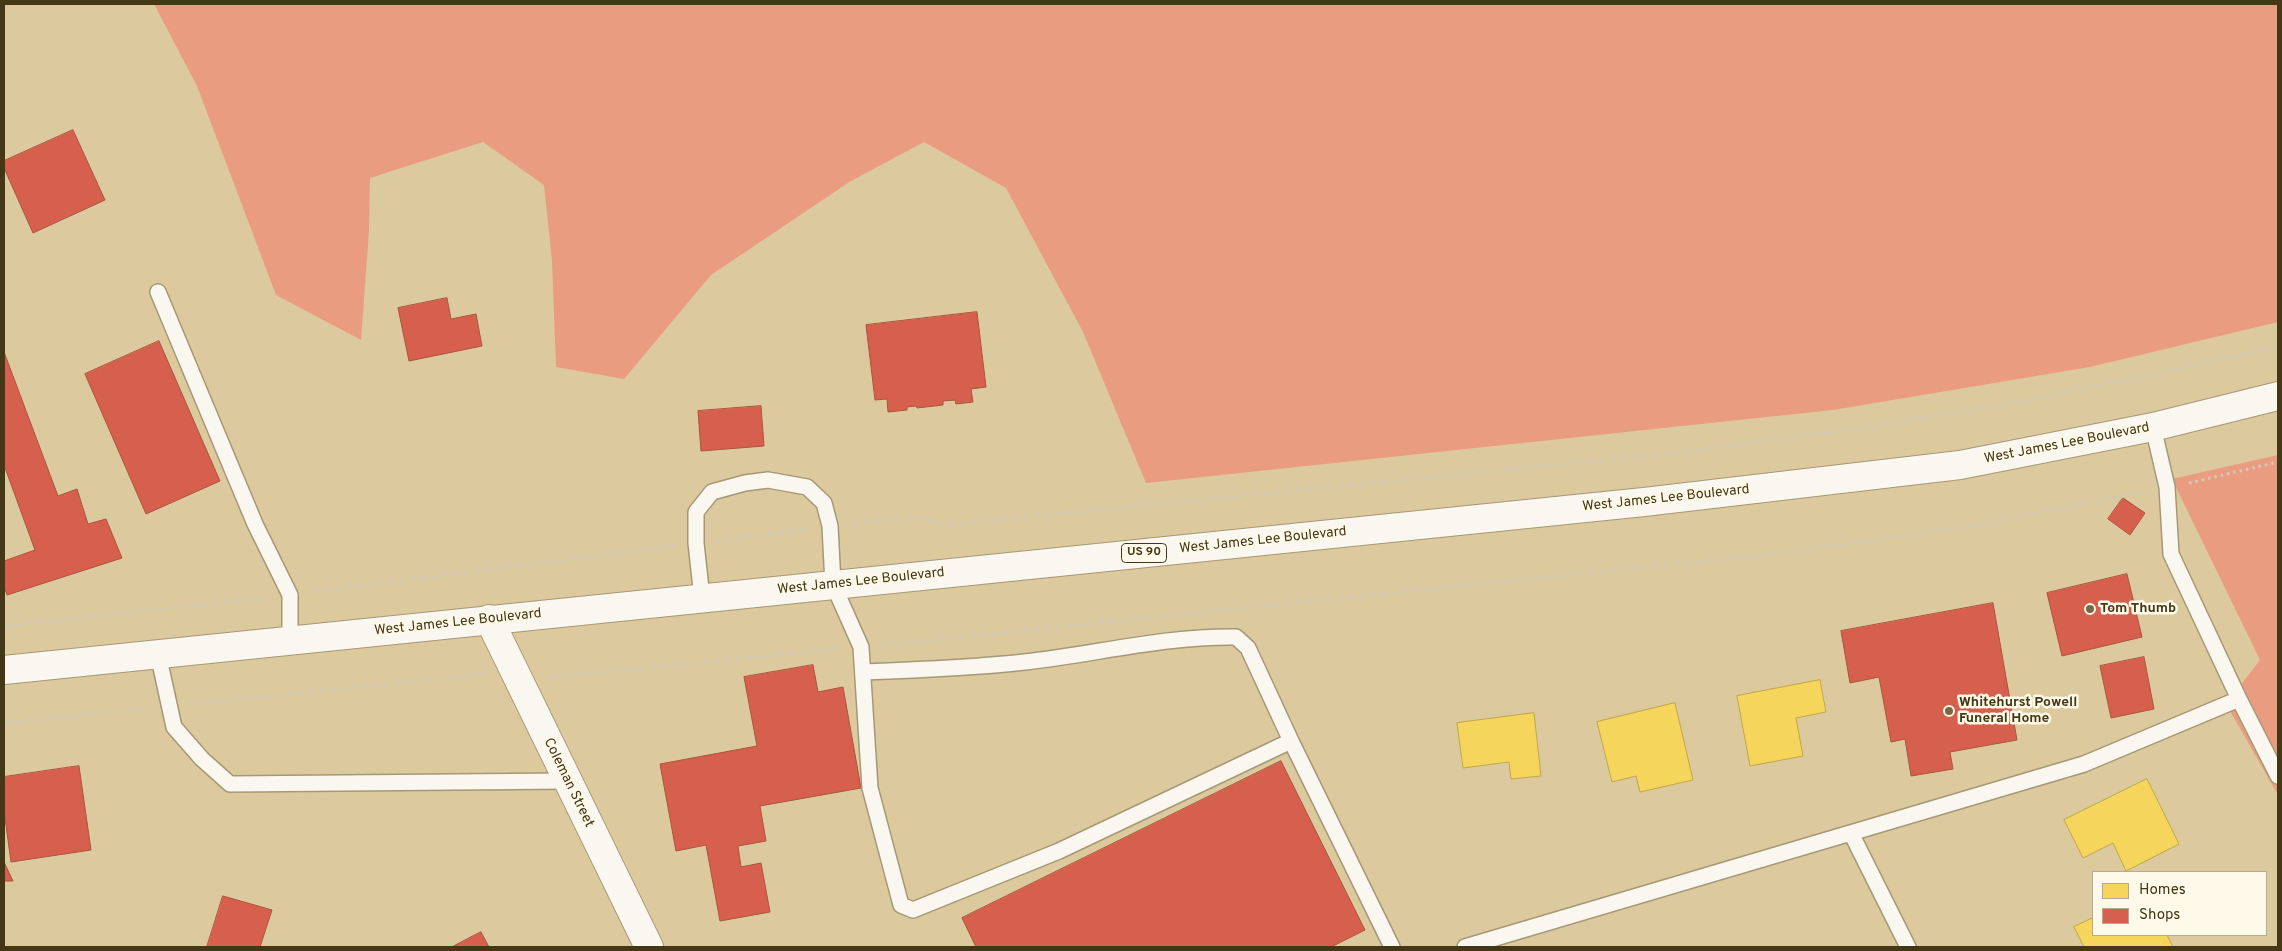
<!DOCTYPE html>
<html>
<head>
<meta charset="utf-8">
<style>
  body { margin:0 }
  #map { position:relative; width:2282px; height:951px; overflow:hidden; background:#dcca9e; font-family:Overpass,sans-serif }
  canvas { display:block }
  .frame { position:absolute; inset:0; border:5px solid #443716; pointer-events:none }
  .legend { position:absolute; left:2092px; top:871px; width:175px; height:65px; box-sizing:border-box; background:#fff9ea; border:1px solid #b4ab95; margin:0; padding:6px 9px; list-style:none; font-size:15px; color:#443716 }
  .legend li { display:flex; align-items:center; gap:10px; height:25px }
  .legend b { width:25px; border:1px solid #b4ab95 }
</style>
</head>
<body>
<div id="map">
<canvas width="2282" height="951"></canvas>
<div class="frame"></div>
<ul class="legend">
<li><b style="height:14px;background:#f6d55c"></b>Homes</li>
<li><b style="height:14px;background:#d6604d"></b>Shops</li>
</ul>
</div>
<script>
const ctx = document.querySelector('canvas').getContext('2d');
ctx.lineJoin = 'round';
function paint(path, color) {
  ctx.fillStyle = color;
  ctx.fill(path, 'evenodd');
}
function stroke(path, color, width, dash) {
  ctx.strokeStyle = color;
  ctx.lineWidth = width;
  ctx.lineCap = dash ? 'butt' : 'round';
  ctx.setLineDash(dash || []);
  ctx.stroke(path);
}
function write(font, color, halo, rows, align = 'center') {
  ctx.font = font + ' Overpass,sans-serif';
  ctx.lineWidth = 5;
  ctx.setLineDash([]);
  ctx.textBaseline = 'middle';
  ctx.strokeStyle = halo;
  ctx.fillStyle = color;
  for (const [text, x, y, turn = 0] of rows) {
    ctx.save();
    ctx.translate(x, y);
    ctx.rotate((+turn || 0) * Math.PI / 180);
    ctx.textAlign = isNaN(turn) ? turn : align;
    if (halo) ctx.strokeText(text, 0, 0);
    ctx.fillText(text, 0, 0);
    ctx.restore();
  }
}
const forest = new Path2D(`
  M154 4H2278V322L2090 367 1833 410 1146 483 1083 332 1006 188 924 142 851 181 711 275 624 379 556 367 552 261 544 185 483 142 370 178 369 231 361 340 276 295 197 86Z
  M2278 455V795L2226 704 2260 660 2172 479Z`);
const homes = new Path2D(`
  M1820 680 1826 712 1796 718 1803 756 1750 766 1737 696Z
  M1675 703 1693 780 1640 792 1636 776 1612 782 1597 722Z
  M1534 713 1541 776 1511 779 1509 762 1463 768 1457 723Z
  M2147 779 2179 844 2126 871 2113 843 2083 858 2064 820Z
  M2093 918V935H2167L2173 947H2084L2074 927Z`);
const shops = new Path2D(`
  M73 130 105 200 33 233 4 168V161Z
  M447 298 451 319 476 314 482 346 409 361 398 308Z
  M977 312 986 387 971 389 973 402 956 404 955 400 943 401V405L917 408 916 406 907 407V410L888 412 887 399 875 400 866 325Z
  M159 341 220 481 146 514 85 374Z
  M4 352 58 496 77 489 88 524 106 519 122 558 7 595 4 586V561L35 550 4 465Z
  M761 406 764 446 701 451 698 411Z
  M2123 498 2145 513 2130 535 2108 519Z
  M2127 574 2142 637 2062 656 2047 593Z
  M1993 603 2017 740 1950 752 1953 769 1911 776 1905 739 1891 742 1879 677 1850 683 1841 631Z
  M2144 657 2154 709 2111 718 2100 666Z
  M813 665 818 692 843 687 861 788 760 806 766 841 738 846 741 867 761 863 770 912 720 921 706 845 676 851 660 764 757 746 744 677Z
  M1281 761 1365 930 1331 947H976L962 918Z
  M79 766 91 850 11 862 4 811V777Z
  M4 862 13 881H4Z
  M223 896 272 910 260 947H207Z
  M481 932 489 947H452Z`);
const path = new Path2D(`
  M2189 483 2278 462
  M851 524 919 517 944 525 1664 454 1855 429 2031 400 2278 347
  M717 541 810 528
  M310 592 676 546
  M4 626 267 598
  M882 645 1791 552 1975 525 2146 492
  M549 677 838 649
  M191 704 486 674
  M4 723 147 708`);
const lane = new Path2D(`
  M158 292 255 524 290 595V640
  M2153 427 2167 487 2171 554 2239 699 2278 776
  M702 598 696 543V512L712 492 745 483 768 480 807 487 824 503 830 526 833 584 861 647 870 788 901 905 913 910 1059 851 1291 741 1392 947
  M158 654 174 727 202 759 230 784 567 781
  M863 672C917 670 971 668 1025 662 1096 654 1165 636 1236 637L1248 648 1291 741
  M1851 833 1908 947
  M1465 947 2084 764 2239 699`);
const street = new Path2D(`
  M489 619 649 947`);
const primary = new Path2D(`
  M4 670 1644 502 1960 465 2153 427 2278 396`);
const markers = [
  [2090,609,5,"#796a46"],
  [1949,711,5,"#796a46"]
];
const shields = [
  [1144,553,45]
];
const shieldNames = [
  ["US 90",1144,553]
];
const streetNames = [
  ["West James Lee Boulevard",2067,444,-11],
  ["West James Lee Boulevard",1666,499,-6],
  ["West James Lee Boulevard",1263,541,-6],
  ["West James Lee Boulevard",861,582,-6],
  ["West James Lee Boulevard",458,623,-6],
  ["Coleman Street",568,783,64]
];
const poiNames = [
  ["Tom Thumb",2100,609],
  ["Whitehurst Powell",1959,703],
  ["Funeral Home",1959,719]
];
paint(forest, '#ea9c81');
paint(homes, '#f6d55c');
stroke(homes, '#c1a647', 1);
paint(shops, '#d6604d');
stroke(shops, '#aa543c', 1);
stroke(lane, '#a69874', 18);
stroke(street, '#a69874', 30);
stroke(primary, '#a69874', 30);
stroke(path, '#cfcabd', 3, [2.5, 4]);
stroke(lane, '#faf7f0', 15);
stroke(street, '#faf7f0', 28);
stroke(primary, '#faf7f0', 28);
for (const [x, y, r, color] of markers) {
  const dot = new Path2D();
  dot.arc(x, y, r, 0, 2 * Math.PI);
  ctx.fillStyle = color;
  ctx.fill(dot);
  stroke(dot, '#fff9ea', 2);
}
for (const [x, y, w] of shields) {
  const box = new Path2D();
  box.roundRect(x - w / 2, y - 9.5, w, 19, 4);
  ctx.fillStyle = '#fff9ea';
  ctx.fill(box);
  stroke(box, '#443716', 1);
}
write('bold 12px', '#443716', null, shieldNames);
write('14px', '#443716', '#fff9ea', streetNames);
write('bold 14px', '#443716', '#fff9ea', poiNames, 'left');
</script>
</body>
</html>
